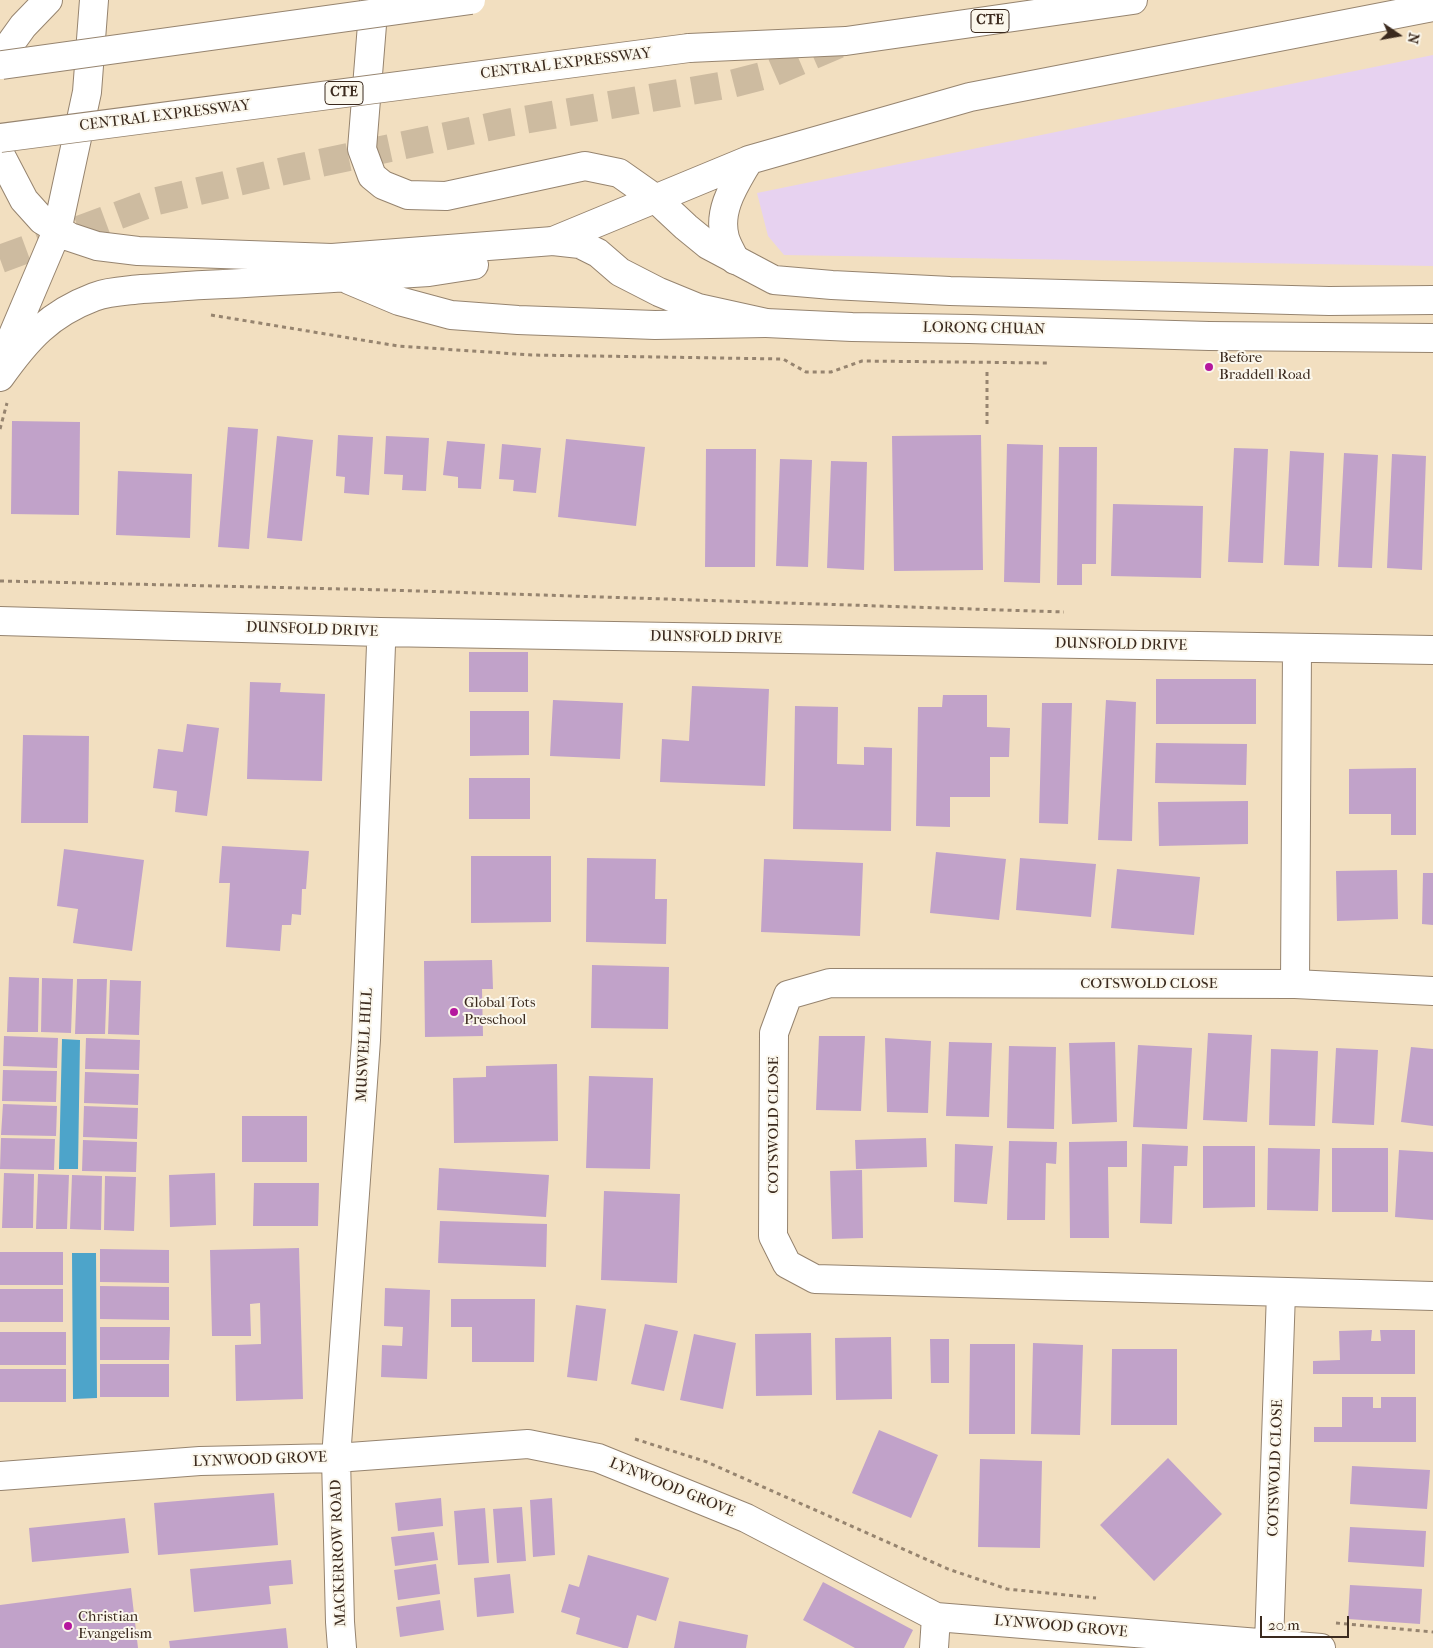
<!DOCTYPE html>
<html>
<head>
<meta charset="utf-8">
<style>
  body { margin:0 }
  #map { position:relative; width:1433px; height:1648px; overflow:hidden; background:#f2dfc0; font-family:"IM FELL French Canon",serif }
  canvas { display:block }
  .north { position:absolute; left:1373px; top:10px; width:50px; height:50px; -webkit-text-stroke:4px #fbf7ec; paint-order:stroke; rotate:102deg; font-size:14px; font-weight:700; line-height:20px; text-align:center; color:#3b2a1e }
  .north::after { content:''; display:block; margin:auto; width:18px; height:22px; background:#3b2a1e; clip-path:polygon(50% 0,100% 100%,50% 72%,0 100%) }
  .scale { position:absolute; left:1260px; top:1616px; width:89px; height:22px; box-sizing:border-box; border:2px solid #3b2a1e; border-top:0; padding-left:6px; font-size:15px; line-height:18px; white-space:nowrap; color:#3b2a1e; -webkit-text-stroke:4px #fbf7ec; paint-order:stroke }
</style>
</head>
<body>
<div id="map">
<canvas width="1433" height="1648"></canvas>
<div class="north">N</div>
<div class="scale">20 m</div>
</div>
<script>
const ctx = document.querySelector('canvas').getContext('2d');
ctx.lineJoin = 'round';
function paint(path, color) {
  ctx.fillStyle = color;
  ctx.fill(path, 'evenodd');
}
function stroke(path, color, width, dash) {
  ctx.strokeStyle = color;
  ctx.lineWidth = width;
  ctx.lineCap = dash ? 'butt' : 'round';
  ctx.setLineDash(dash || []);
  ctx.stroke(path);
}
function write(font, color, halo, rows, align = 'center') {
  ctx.font = font + ' "IM FELL French Canon",serif';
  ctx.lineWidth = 4;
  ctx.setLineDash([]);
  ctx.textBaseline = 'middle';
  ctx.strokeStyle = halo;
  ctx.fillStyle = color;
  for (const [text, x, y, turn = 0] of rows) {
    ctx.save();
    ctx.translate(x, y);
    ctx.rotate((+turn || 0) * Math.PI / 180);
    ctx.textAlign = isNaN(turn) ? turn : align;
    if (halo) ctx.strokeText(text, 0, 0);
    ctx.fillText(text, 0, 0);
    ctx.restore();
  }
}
const built = new Path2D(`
  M1433 55V266L784 255 768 236 757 193Z`);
const water = new Path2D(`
  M62 1039 80 1040 78 1169H59Z
  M72 1253H96L97 1398 73 1399Z`);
const building = new Path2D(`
  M12 421 80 422 79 515 11 514Z
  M228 427 258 429 249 549 218 547Z
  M338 435 373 437 369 495 344 493 345 477 336 476Z
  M981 435 983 570 894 571 892 436Z
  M277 436 313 440 302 541 267 538Z
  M386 436 429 438 426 491 402 490 403 475 384 474Z
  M566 439 645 447 636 526 558 517Z
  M447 441 485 444 481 489 458 488V477L443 475Z
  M502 444 541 448 536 493 513 491 514 480 499 479Z
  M1007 444 1043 445 1040 583 1004 582Z
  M1059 447H1097L1096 564H1082V585H1057Z
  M1234 448 1268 449 1263 563 1228 562Z
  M706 449H756L755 567H705Z
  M1290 451 1324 453 1319 566 1284 565Z
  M1344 453 1378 455 1372 568 1338 567Z
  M1392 454 1426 456 1422 570 1387 568Z
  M780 459 812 460 808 567 776 566Z
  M831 461 867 462 864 570 827 568Z
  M118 471 192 474 190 538 116 535Z
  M1113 504 1203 506 1201 578 1111 576Z
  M469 652H528V692H469Z
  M1156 679H1256V724H1156Z
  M250 682 281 683 280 692 325 694 322 781 247 779Z
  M692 686 769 689 765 786 660 782 662 739 689 741Z
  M943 695H987V727L1010 728 1009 757H990V797H950V827L916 826 918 707H942Z
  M553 700 623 703 620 759 550 756Z
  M1106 700 1136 702 1132 841 1098 840Z
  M1042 703H1072L1068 824 1039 823Z
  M795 706 838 707 837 764 864 765V747L892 748 891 831 793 829Z
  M470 711H529V755L470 756Z
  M187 724 219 728 207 816 175 812 177 791 153 788 158 749 183 752Z
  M23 735 89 736 88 823H21Z
  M1156 743 1247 744 1246 785 1155 783Z
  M1416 768V835H1391V814H1349V769Z
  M469 778H530V819H469Z
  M1248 801V844L1159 846 1158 802Z
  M222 846 309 851 306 889H302L301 915 292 914 291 925H282L280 951 226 947 230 883H219Z
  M64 849 144 860 132 951 73 943 78 909 57 906Z
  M936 852 1006 859 999 920 930 913Z
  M471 856H551V922L471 923Z
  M587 858 656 859 655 899H667L666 944 586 942Z
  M1020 858 1096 864 1091 917 1016 910Z
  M764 859 863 863 860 936 761 932Z
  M1117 869 1200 877 1194 935 1111 928Z
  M1397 870 1398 919 1337 921 1336 871Z
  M1423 873H1433V925L1422 924Z
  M492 960 493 989H482L483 1036 425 1037 424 961Z
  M592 965 669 967 668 1029 591 1028Z
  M9 977 39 978 38 1032H7Z
  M42 978 73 979 71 1033 41 1032Z
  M77 979H107L105 1034H75Z
  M110 980 141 981 139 1035 108 1034Z
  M1208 1033 1252 1035 1247 1122 1203 1120Z
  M4 1036 58 1038 57 1068 3 1066Z
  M819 1036H865L861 1111 816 1110Z
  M86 1038 140 1040 139 1070 85 1069Z
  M885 1038 931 1041 928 1113 887 1112Z
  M949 1042 992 1043 989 1117 946 1116Z
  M1115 1042 1117 1122 1072 1124 1069 1043Z
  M1138 1045 1192 1048 1187 1129 1133 1127Z
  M1009 1046 1056 1047 1054 1129 1007 1128Z
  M1411 1047 1433 1049V1126L1401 1122Z
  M1336 1048 1378 1050 1374 1125 1332 1123Z
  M1271 1049 1318 1051 1315 1126 1269 1125Z
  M557 1064 558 1141 454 1143 453 1078 486 1077V1066Z
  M3 1070 57 1071 56 1102 2 1101Z
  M85 1072 139 1074 138 1105 84 1103Z
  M589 1076 653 1078 650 1169 586 1168Z
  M3 1104 57 1106 56 1136 1 1135Z
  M84 1106 138 1108 137 1139 83 1137Z
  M242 1116H307V1162H242Z
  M1 1138 55 1139 54 1170 0 1169Z
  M926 1138 927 1167 856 1169 855 1140Z
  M83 1140 137 1142 136 1172 82 1171Z
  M1009 1141 1057 1142 1056 1164 1046 1163 1045 1220H1007Z
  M1127 1141V1167H1108L1109 1238H1070L1069 1142Z
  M955 1144 993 1146 987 1204 954 1202Z
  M1142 1144 1188 1146 1187 1166H1174L1172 1224 1140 1223Z
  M1203 1146H1255V1207L1203 1208Z
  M1268 1148 1320 1149 1318 1211 1267 1210Z
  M1332 1148H1388V1212H1332Z
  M1399 1150 1433 1152V1220L1395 1217Z
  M439 1168 549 1175 546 1217 437 1210Z
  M862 1170 863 1238 832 1239 830 1171Z
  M4 1173 34 1174 33 1228H2Z
  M215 1173 216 1225 170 1227 169 1175Z
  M38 1174 69 1175 67 1229H36Z
  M72 1175 102 1176 101 1230 70 1229Z
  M105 1176 136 1177 134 1231 104 1230Z
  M254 1183H319L318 1226H253Z
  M604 1191 680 1194 677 1283 601 1280Z
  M440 1221 547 1224 546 1267 438 1263Z
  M299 1248 303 1399 236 1401 235 1345 261 1344 260 1303 250 1304 251 1336H212L210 1250Z
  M100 1249 169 1250V1283L100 1282Z
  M0 1252H63V1285H0Z
  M100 1286 169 1287V1320L100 1319Z
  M385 1288 430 1290 427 1379 381 1377 382 1345 402 1346 403 1327 384 1326Z
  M0 1289H63V1322H0Z
  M451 1299H535L534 1362H472V1327H451Z
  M576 1305 606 1309 597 1381 567 1377Z
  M645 1324 678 1331 664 1391 631 1384Z
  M100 1327H170L169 1360H100Z
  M1372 1330 1371 1341H1381L1380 1330H1415V1374H1313V1361L1340 1360 1339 1331Z
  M0 1332H66V1365H0Z
  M811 1333 812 1395 756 1396 755 1334Z
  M694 1334 736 1343 723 1409 680 1400Z
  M891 1337 892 1399 836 1400 835 1338Z
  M930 1339H949V1383H931Z
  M1033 1343 1083 1345 1080 1435 1031 1434Z
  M970 1344H1015V1434H969Z
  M1112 1349H1177V1425H1111Z
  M100 1364H169V1397H100Z
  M0 1369H66V1402H0Z
  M1342 1397H1373V1408H1381V1397H1416V1442H1314V1427H1342Z
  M879 1430 938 1455 911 1518 852 1493Z
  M1168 1458 1222 1514 1154 1581 1100 1525Z
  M980 1459 1042 1461 1040 1548 978 1547Z
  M1352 1466 1430 1470 1427 1509 1350 1504Z
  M274 1493 278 1545 158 1555 154 1503Z
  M441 1498 443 1526 398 1531 395 1503Z
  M552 1498 555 1555 533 1557 530 1500Z
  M522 1507 526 1561 497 1563 493 1509Z
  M485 1508 489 1563 458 1565 454 1511Z
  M125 1518 129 1553 32 1562 29 1528Z
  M1350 1527 1426 1531 1424 1567 1348 1562Z
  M434 1532 438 1560 395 1566 391 1537Z
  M588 1555 669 1578 656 1621 637 1615 628 1648H623L576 1634 580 1618 561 1612 569 1584 579 1587Z
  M291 1560 293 1584 269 1586 271 1604 194 1612 190 1569Z
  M436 1564 440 1594 398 1600 394 1570Z
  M510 1574 514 1613 477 1617 474 1578Z
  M823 1582 913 1630 904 1648H855L803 1620Z
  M1350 1585 1422 1589 1420 1624 1348 1619Z
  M131 1588 138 1648H0V1605Z
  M440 1600 444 1630 400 1637 396 1607Z
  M679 1621 748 1635 746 1648H674Z
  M286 1628 288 1648H170L169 1641Z`);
const highwayTunnel = new Path2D(`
  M0 259 157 201 297 168 512 122 731 84 770 74 846 41`);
const path = new Path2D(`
  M211 315 398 346 532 355 783 359 806 372H831L862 361 1050 363
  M987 424V372
  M0 429 7 403
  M0 581 387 590 1064 612
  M635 1439 707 1462 948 1569 1007 1589 1096 1598
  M1336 1623 1433 1632`);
const street = new Path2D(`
  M0 621 380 632 1433 650
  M1295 984 1297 648
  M1433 991 1295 984 830 983 788 995 774 1033 773 1236 787 1264 815 1279 1433 1296
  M0 1476 200 1461 336 1458 528 1444 598 1458 746 1518 936 1617 1321 1648
  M1269 1644 1281 1292
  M342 1648 340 1622 336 1458 366 1040 381 645 380 632
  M934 1648 936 1617`);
const secondary = new Path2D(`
  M656 199 686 227 708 245 774 280 832 285 950 291 1329 301 1433 300
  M553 241 580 244 598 253 620 272 659 292 698 308 766 323 852 327 969 329 1209 336 1433 338`);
const highway = new Path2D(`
  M374 0 362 149 372 176 383 185 408 195 446 196 585 166 619 173 656 199
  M689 48 846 41 1133 0
  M0 58 23 26 48 0
  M0 154 24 200 42 220 70 237 97 246 138 251 332 258 553 241 749 160 970 97 1433 7
  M735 260C732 253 727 245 725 238 717 209 736 183 749 160
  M349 280 399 301 451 315 518 320 655 325 766 323
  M4 356 57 231 87 92 94 0
  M0 377C27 339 49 314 94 297 109 291 126 291 142 289 163 288 183 286 203 285 268 282 332 278 397 274L429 272 474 265`);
const highwayBridge = new Path2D(`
  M2 65 471 0
  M0 138 689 48`);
const markers = [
  [1209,367,5,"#b5179e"],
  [454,1012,5,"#b5179e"],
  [68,1626,5,"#b5179e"]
];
const shields = [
  [990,21,38],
  [344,93,38]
];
const shieldNames = [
  ["CTE",990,21],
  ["CTE",344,93]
];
const streetNames = [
  ["CENTRAL EXPRESSWAY",566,64,-7],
  ["CENTRAL EXPRESSWAY",165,116,-7],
  ["LORONG CHUAN",984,329,1],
  ["DUNSFOLD DRIVE",312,630,2],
  ["DUNSFOLD DRIVE",716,638,1],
  ["DUNSFOLD DRIVE",1121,645,1],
  ["COTSWOLD CLOSE",1149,984],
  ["MUSWELL HILL",365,1045,-87],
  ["COTSWOLD CLOSE",774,1125,-90],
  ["LYNWOOD GROVE",260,1460,-2],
  ["COTSWOLD CLOSE",1276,1468,-88],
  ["LYNWOOD GROVE",672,1488,22],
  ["MACKERROW ROAD",339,1553,-92],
  ["LYNWOOD GROVE",1061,1627,5]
];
const poiNames = [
  ["Before",1219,358],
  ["Braddell Road",1219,375],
  ["Global Tots",464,1003],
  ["Preschool",464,1020],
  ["Christian",78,1617],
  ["Evangelism",78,1634]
];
paint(built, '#e7d2f0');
paint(water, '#4da4ca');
paint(building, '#c1a2c9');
stroke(highwayTunnel, '#cdbba0', 28, [28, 14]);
stroke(street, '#96846f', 30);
stroke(secondary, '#96846f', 30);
stroke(highway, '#96846f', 30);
stroke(path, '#96846f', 3, [4, 4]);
stroke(street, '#fff', 28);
stroke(secondary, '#fff', 28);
stroke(highway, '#fff', 28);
stroke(highwayBridge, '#96846f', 30, []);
stroke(highwayBridge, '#fff', 28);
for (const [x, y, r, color] of markers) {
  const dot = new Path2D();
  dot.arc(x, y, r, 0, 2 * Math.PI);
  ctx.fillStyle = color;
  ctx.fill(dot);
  stroke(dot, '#fbf7ec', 2);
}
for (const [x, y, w] of shields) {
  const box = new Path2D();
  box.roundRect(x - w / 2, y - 11.5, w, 23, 4);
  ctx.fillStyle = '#fbf7ec';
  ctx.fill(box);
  stroke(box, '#3b2a1e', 1);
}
write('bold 14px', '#3b2a1e', null, shieldNames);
write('15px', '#3b2a1e', '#fbf7ec', streetNames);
write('15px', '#3b2a1e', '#fbf7ec', poiNames, 'left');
</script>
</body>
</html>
